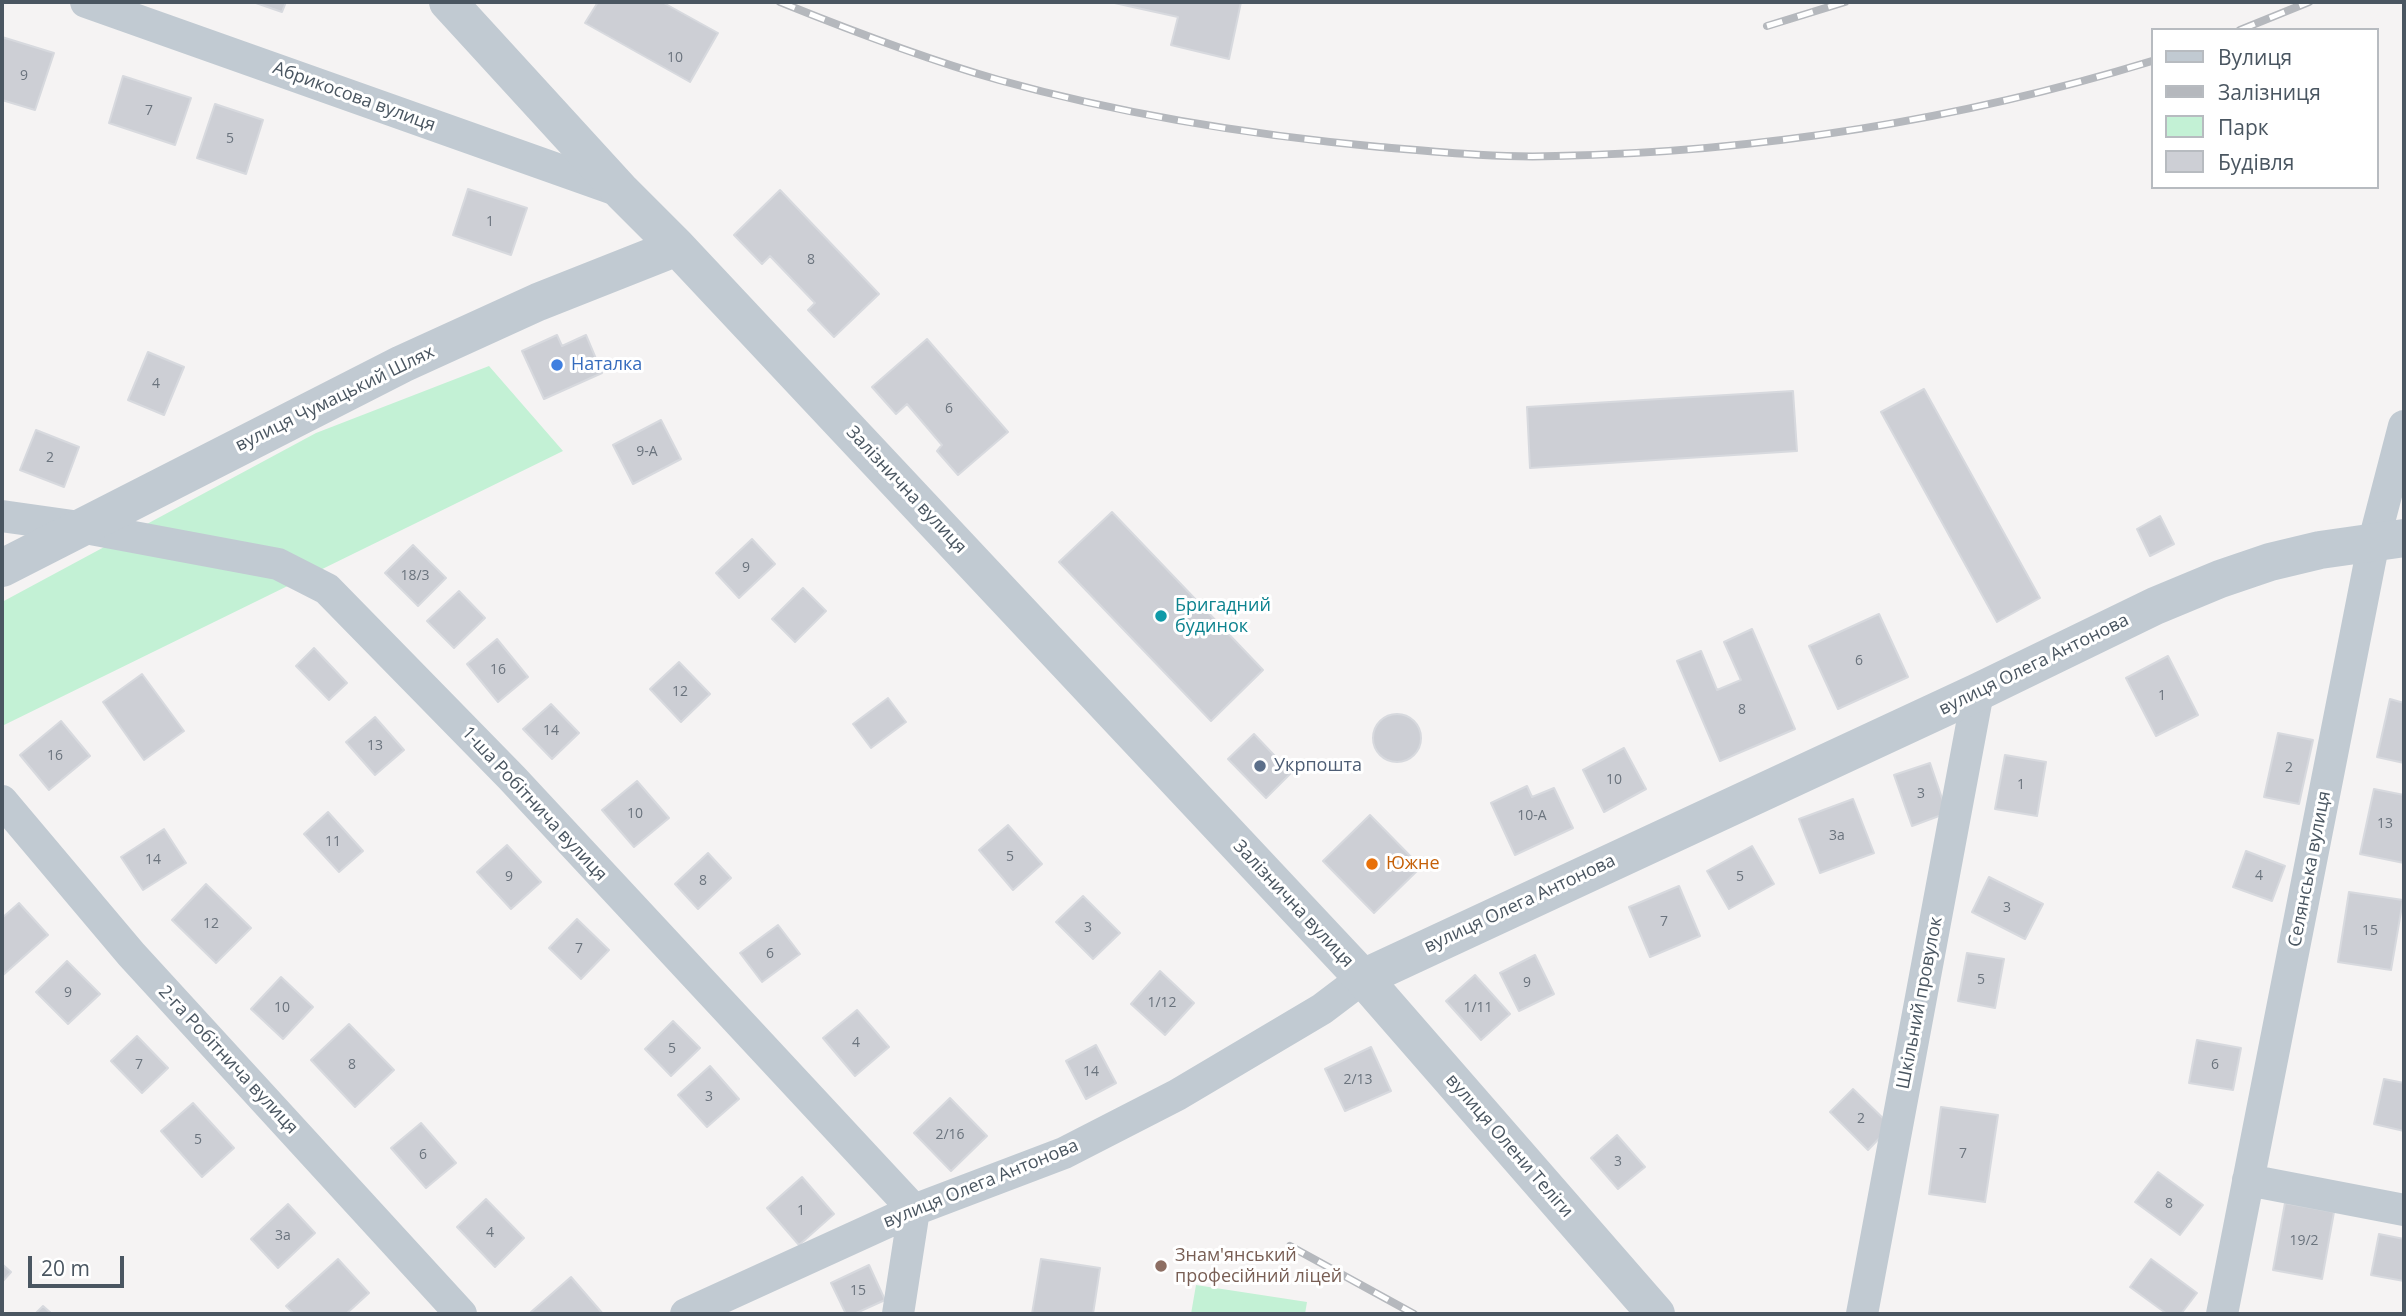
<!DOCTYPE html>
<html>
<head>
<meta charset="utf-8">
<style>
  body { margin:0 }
  #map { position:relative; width:2406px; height:1316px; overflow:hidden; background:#f5f3f3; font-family:"Open Sans",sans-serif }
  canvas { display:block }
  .frame { position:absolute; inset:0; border:4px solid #4a5661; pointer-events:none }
  .legend { position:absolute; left:2151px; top:28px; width:228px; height:161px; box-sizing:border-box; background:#fff; border:2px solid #b7bbc0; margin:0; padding:9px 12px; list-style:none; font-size:21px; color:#4a5661 }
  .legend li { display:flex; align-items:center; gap:14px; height:35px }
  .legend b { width:35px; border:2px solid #b7bbc0 }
  .scale { position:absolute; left:28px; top:1256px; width:96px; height:32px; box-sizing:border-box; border:4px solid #4a5661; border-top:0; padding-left:9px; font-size:21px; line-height:24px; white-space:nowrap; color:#4a5661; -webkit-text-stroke:5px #fff; paint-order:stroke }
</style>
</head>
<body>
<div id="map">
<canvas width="2406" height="1316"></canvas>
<div class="frame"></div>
<ul class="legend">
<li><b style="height:9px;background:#c1cad2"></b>Вулиця</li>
<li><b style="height:9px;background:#b5b8bd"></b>Залізниця</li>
<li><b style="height:19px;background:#c3f1d5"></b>Парк</li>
<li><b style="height:19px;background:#cdcfd5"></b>Будівля</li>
</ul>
<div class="scale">20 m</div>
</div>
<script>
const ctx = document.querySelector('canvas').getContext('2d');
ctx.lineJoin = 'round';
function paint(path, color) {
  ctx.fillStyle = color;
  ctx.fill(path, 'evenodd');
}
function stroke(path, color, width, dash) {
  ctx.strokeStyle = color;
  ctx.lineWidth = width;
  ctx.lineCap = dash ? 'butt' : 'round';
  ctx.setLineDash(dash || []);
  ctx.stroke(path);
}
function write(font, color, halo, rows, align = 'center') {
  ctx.font = font + ' "Open Sans",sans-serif';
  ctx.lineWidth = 6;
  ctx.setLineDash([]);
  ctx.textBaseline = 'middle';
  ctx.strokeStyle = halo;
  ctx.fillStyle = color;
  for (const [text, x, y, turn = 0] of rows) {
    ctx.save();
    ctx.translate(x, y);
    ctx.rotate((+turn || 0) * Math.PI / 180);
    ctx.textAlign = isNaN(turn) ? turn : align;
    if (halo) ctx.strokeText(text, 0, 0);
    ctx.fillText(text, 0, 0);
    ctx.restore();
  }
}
const green = new Path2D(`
  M489 366 563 451 2 726V602L316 433Z
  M1196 1285 1307 1302 1305 1314H1191Z`);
const building = new Path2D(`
  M253 2H286L282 12Z
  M598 2H662L718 33 690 82 585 23Z
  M1110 2H1241L1229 59 1171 45 1178 17Z
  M2 37 54 53 35 110 2 100Z
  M123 76 191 98 175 145 109 123Z
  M215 104 263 120 246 174 197 158Z
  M468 189 527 208 511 255 453 235Z
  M780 190 879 294 834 337 808 310 815 303 770 256 762 264 734 235Z
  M557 335 562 346 586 335 602 373 544 399 522 351Z
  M927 339 1008 432 958 475 937 451 942 445 907 404 896 414 872 387Z
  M148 352 184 367 164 415 128 400Z
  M1924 389 2040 598 1997 622 1881 412Z
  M1793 391 1797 451 1530 468 1527 407Z
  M661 420 681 459 633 484 613 445Z
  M36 430 79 447 64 487 20 470Z
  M1112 512 1263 670 1211 721 1059 562Z
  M2160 516 2174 544 2150 556 2137 529Z
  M752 539 775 564 739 598 716 573Z
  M413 545 446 578 418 606 385 573Z
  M803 588 826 611 795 642 772 619Z
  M459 591 485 618 454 648 427 621Z
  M1879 614 1908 677 1838 709 1809 646Z
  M1752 629 1795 729 1720 761 1677 661 1701 651 1717 690 1741 680 1724 642Z
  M497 639 528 677 498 702 467 664Z
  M314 648 347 683 329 700 296 666Z
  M2168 656 2198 715 2156 736 2126 678Z
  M679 662 710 694 681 722 650 689Z
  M142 674 184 731 144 760 103 702Z
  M888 698 906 722 871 748 853 724Z
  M2390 699 2404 703V763L2377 757Z
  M551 704 579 733 552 759 523 729Z
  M1373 738a24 24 0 1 1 48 0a24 24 0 1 1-48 0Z
  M375 717 404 750 375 775 346 742Z
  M61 721 90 756 49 790 20 755Z
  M2278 733 2313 740 2299 804 2264 797Z
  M1254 734 1291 773 1266 798 1228 759Z
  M1624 748 1646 789 1604 812 1583 770Z
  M2005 755 2046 762 2037 816 1995 809Z
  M1930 763 1947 813 1912 826 1894 775Z
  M637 781 669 818 634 847 602 810Z
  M1527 786 1532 797 1554 788 1573 828 1515 855 1491 803Z
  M2374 789 2404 795V863L2360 854Z
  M1853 799 1874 853 1820 873 1799 819Z
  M328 812 363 851 339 872 304 834Z
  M1370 815 1421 867 1374 913 1323 861Z
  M1008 825 1042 864 1013 890 979 850Z
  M164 829 186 863 143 890 121 857Z
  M507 845 541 882 511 909 477 872Z
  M1752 846 1774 884 1729 909 1707 871Z
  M2246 851 2285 866 2272 901 2233 887Z
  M708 853 731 878 698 909 675 884Z
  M1989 877 2043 904 2025 939 1972 912Z
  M206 884 251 928 216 963 172 920Z
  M1679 886 1700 936 1650 957 1629 907Z
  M2349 892 2403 900 2391 970 2338 962Z
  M1083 896 1120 933 1093 959 1056 922Z
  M19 903 48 935 2 976V918Z
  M577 919 609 950 581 979 549 948Z
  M778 925 800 954 762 982 740 953Z
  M1967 953 2004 959 1995 1008 1958 1001Z
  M1535 955 1554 994 1519 1011 1500 973Z
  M67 961 100 994 68 1024 36 992Z
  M1160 971 1194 1003 1165 1035 1131 1004Z
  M1475 975 1510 1014 1481 1040 1446 1001Z
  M281 977 313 1007 283 1039 251 1009Z
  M857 1010 889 1047 855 1076 823 1038Z
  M673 1021 700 1048 671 1076 645 1049Z
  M349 1024 394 1070 355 1107 311 1060Z
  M137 1036 168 1068 142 1093 111 1061Z
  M2197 1040 2241 1048 2233 1090 2189 1083Z
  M1096 1045 1116 1083 1086 1099 1066 1061Z
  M1371 1047 1391 1091 1345 1111 1325 1069Z
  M710 1066 739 1099 707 1127 678 1095Z
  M2384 1079 2404 1083V1131L2374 1124Z
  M1853 1089 1891 1126 1868 1150 1830 1112Z
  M950 1098 987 1136 951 1171 914 1133Z
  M193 1103 234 1148 202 1177 161 1131Z
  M1941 1107 1998 1115 1985 1202 1929 1194Z
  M421 1123 456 1163 426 1188 391 1148Z
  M1617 1135 1645 1167 1618 1189 1591 1158Z
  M2158 1172 2203 1205 2180 1235 2135 1202Z
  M802 1177 834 1214 799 1245 767 1208Z
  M486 1199 524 1238 495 1267 457 1227Z
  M2285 1203 2334 1212 2322 1279 2273 1270Z
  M288 1204 315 1233 278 1268 251 1239Z
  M2379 1234 2404 1239V1281L2371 1275Z
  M338 1259 369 1293 346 1314H294L286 1306Z
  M1041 1259 1100 1268 1093 1314H1032Z
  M2151 1259 2197 1293 2181 1314H2167L2130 1287Z
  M2 1264 11 1272 2 1282Z
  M869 1265 885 1300 854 1314H846L831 1283Z
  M571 1277 603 1314H533L531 1312Z
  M43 1306 52 1314H35Z`);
const minor = new Path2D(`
  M86 2 622 192
  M2 516 80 527 278 564 327 589 512 778 914 1210 898 1314
  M2 801 131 954 461 1314
  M2248 1180 2404 1210
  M686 1314 914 1210 1064 1153 1177 1095 1322 1009 1363 978
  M1862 1314 1978 692
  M2222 1314 2374 541 2404 426`);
const tertiary = new Path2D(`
  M448 2 622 192 677 247 1363 978 1656 1314
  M2 568 402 364 538 302 677 247
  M1363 978 1978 692 2155 606 2220 579 2270 562 2320 550 2404 538`);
const rail = new Path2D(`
  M780 2C852 31 925 59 999 80 1124 115 1251 135 1380 147 1439 152 1497 158 1556 156 1758 152 1959 120 2152 61
  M1767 26 1845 2
  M2240 30 2309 2
  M1290 1246 1414 1314`);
const markers = [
  [557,365,7,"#3f7fe0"],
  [1161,616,7,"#0f9aa8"],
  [1260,766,7,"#5c6f8a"],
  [1372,864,7,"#e8710a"],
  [1161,1266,7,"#8d6e63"]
];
const numberNames = [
  ["10",675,58],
  ["9",24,76],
  ["7",149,111],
  ["5",230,139],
  ["1",490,222],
  ["8",811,260],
  ["4",156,384],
  ["6",949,409],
  ["9-А",647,452],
  ["2",50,458],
  ["9",746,568],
  ["18/3",415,576],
  ["6",1859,661],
  ["16",498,670],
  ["12",680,692],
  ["1",2162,696],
  ["8",1742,710],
  ["14",551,731],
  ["13",375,746],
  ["16",55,756],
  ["2",2289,768],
  ["10",1614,780],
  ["1",2021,785],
  ["3",1921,794],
  ["10",635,814],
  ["10-А",1532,816],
  ["13",2385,824],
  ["3а",1837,836],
  ["11",333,842],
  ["5",1010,857],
  ["14",153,860],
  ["4",2259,876],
  ["9",509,877],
  ["5",1740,877],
  ["8",703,881],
  ["3",2007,908],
  ["7",1664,922],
  ["12",211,924],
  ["3",1088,928],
  ["15",2370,931],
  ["7",579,949],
  ["6",770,954],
  ["5",1981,980],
  ["9",1527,983],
  ["9",68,993],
  ["1/12",1162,1003],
  ["10",282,1008],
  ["1/11",1478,1008],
  ["4",856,1043],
  ["5",672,1049],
  ["7",139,1065],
  ["8",352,1065],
  ["6",2215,1065],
  ["14",1091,1072],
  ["2/13",1358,1080],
  ["3",709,1097],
  ["2",1861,1119],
  ["2/16",950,1135],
  ["5",198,1140],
  ["7",1963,1154],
  ["6",423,1155],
  ["3",1618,1162],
  ["8",2169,1204],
  ["1",801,1211],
  ["4",490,1233],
  ["3а",283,1236],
  ["19/2",2304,1241],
  ["15",858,1291]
];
const streetNames = [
  ["Абрикосова вулиця",354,97,20],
  ["вулиця Чумацький Шлях",335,399,-26],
  ["Залізнична вулиця",906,490,47],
  ["вулиця Олега Антонова",2034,665,-26],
  ["1-ша Робітнича вулиця",534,804,47],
  ["Селянська вулиця",2310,869,-79],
  ["Залізнична вулиця",1293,904,47],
  ["вулиця Олега Антонова",1520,904,-25],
  ["Шкільний провулок",1920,1003,-79],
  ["2-га Робітнича вулиця",228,1060,47],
  ["вулиця Олени Теліги",1509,1146,49],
  ["вулиця Олега Антонова",981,1184,-22]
];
const shopNames = [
  ["Наталка",571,365]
];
const cultureNames = [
  ["Бригадний",1175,606],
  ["будинок",1175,627]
];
const serviceNames = [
  ["Укрпошта",1274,766]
];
const foodNames = [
  ["Южне",1386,864]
];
const educationNames = [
  ["Знам'янський",1175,1256],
  ["професійний ліцей",1175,1277]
];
paint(green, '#c3f1d5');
paint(building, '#cdcfd5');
stroke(building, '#d7d9de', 2);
stroke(minor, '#c1cad2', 32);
stroke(tertiary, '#c1cad2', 38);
stroke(rail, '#b5b8bd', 8);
stroke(rail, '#fff', 5, [16]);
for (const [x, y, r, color] of markers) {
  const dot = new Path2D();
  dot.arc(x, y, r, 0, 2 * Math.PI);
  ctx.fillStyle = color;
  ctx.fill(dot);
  stroke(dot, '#fff', 2.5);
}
write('14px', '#6b747e', null, numberNames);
write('18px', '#4a5661', '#fff', streetNames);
write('18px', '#366cbe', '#fff', shopNames, 'left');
write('18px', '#0d838f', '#fff', cultureNames, 'left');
write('18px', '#4e5e75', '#fff', serviceNames, 'left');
write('18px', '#c56008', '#fff', foodNames, 'left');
write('18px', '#785e54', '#fff', educationNames, 'left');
</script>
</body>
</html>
